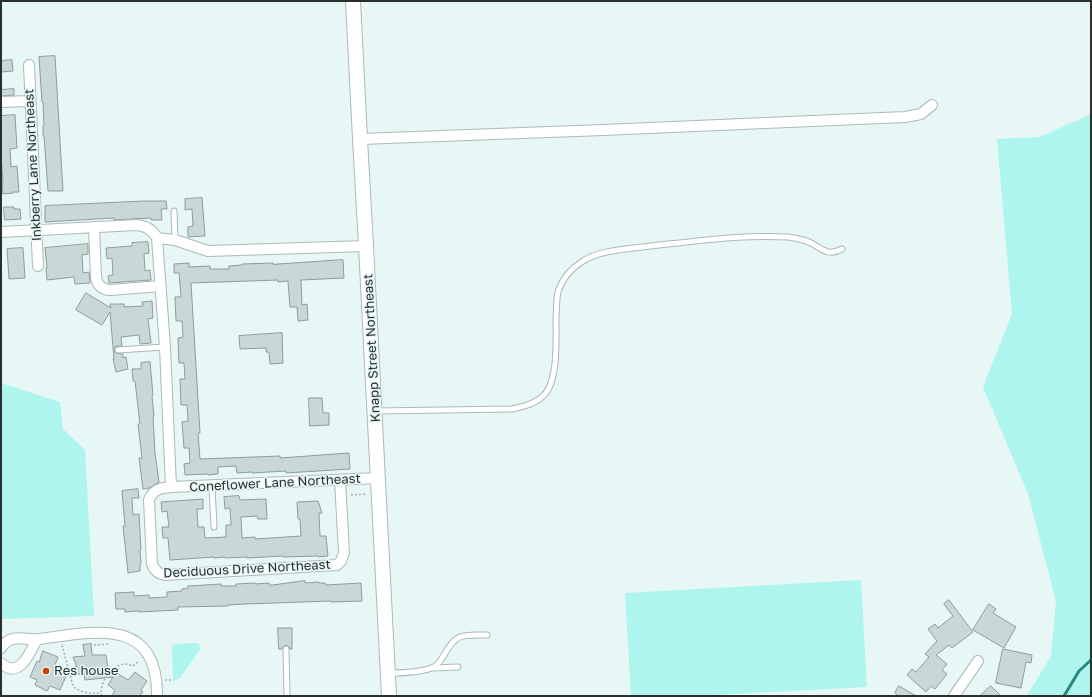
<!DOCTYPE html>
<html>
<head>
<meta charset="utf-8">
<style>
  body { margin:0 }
  #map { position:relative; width:1092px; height:697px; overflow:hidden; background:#e7f7f5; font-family:"Golos Text",sans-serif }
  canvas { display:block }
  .frame { position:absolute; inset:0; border:2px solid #292e2e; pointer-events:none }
</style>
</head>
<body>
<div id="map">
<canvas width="1092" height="697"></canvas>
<div class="frame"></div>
</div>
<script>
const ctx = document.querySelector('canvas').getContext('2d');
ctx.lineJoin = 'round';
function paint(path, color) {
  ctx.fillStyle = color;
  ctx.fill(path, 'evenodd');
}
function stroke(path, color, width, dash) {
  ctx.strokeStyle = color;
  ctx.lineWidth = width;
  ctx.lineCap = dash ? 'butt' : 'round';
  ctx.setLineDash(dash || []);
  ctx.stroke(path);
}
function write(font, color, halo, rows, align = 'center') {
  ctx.font = font + ' "Golos Text",sans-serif';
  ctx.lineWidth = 3;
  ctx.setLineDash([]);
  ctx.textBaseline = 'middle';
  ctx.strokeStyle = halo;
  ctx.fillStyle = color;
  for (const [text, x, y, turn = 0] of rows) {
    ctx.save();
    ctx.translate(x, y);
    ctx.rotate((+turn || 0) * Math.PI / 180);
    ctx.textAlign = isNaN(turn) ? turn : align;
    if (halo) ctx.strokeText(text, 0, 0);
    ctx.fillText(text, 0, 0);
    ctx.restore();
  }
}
const green = new Path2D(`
  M1091 114V696H1027L1051 656 1056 601 1028 494 983 387 1012 314 997 139 1040 137Z
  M1 383 60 402 63 429 85 450 94 616 1 619Z
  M861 580 867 687 696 696H631L625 593Z
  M197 643 199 644 200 649 180 678 173 681 172 646 175 644Z`);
const stream = new Path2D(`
  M1064 696 1079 671 1091 660`);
const building = new Path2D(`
  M55 56 63 191H48L44 136H43V125H44L43 102H42L39 57Z
  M12 60 13 71 1 72V61Z
  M14 89V95L1 96V90Z
  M15 115 17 148 10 149 11 167 17 166 19 192H13V193L3 194 2 183H3L1 154V116Z
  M202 198 205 236 188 237V227L193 226 192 209 185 210V199Z
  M144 201H166L167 209H161L162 220H151V218L114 220V218L45 222V206Z
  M4 207H14V209H20L21 219 5 220Z
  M148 242 149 253 144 254 145 271 150 270 151 280 109 283 108 276 113 275 112 258 107 259 106 248 132 246V243Z
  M88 244V254L82 255 83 273 89 272 90 283 75 284 74 277 47 280 46 268H47L45 248Z
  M23 248 25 278 9 279 7 249Z
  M343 260 344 278 301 280 302 305 307 304 308 320 298 321 297 307H290L288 281 278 282V280L191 283 200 433H198L200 459 280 456V458L349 453 350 469 286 473V471L252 473V472L237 473 236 466 218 467V474L208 475V474L185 475 184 464 190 463 189 448H184L182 422 188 421 187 405H181L180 379H185L184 363H179L178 338 183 337 182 321H176L175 297H181L179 273H174V264L189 263V267L210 266V269H229V266L242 265V264L273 263V264Z
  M86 293 111 308 110 304H124V307L143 306 142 302 152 301 153 318 148 319 151 343 140 344 139 335 121 337 122 346H116L114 349V351L116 353 123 354V358L126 357 128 369 116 372 113 359H114L110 312 102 325 76 310Z
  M282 333 283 363 270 364 269 352H266V348L240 349 239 336Z
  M150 362 153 395 152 396 154 416H153L155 453 159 482 149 488 143 489 139 458H142L138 424H140L135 381H133L132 369H141V363Z
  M309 398H322L323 413H329V425L310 426Z
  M138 489 139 498H132L133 515 139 514 141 550H140L141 564H140V571L128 573 123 526H125L122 491Z
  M239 496 240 500 266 499 267 519H258L257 516 241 517 242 538 255 537V539L301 536 300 519H298L297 502 318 501 322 513H319L320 536H326L328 556 318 557V556L283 557V556L247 558V557L225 558V557L214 558V557L170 560 168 538H163L162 527H169L167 511 162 512 161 502 203 499V509H197L198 527H204L205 538 226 537V525H231L230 508 225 509 224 497Z
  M305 581V583L319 582V583H325L326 585 361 583 362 601 331 602V601L246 604 228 605V606L178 607V610L139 612V611L125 612V609H116L115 593 134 592V596L149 595V598L167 597V592L182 591V589L188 588V586L221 584V586H236V584L255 583V584L269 583 270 585Z
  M949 600 973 632 952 648 949 645 936 655 947 664 942 670 947 674 935 689 931 686 926 692 907 675 912 669 916 672 929 657 925 654 937 641 928 629 935 624 938 628 953 616 944 604Z
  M989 604 996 609 993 613 1016 627 1004 648 973 630Z
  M278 628H292V649H290L289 647 286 645 284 646 282 649H279Z
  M91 644 92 655H106L108 668 128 680 135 672 147 681 141 690 143 692 139 696H112L115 690 108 685 113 677 85 680 84 674H76V665L73 657 85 656 83 645Z
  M1003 649 1032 655 1031 663 1026 662 1021 688 996 683Z
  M43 651 58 657 54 668 67 674 60 690 50 686 47 691 35 685 37 680 30 677 37 661 39 662Z
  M899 686 916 696H898L895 693Z
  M991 686 1001 696H980Z`);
const path = new Path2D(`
  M351 495 367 494
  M90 644 94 645 110 644
  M62 645 73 686C80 693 91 694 101 693
  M165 680H173
  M102 696C98 684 111 666 124 664 127 664 130 665 133 666L139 661`);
const lane = new Path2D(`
  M174 211 175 240
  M118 350 165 347
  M376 411 512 409C523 407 535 404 543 396 550 390 552 380 554 371 557 353 556 334 556 316 557 308 556 300 558 292 562 279 572 268 583 261 597 252 616 250 633 248 684 243 736 234 788 237 795 238 802 239 809 242 822 248 826 257 842 249
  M212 486 214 527
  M286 649 287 696
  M433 668 458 667
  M388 673C401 673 423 672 434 667 439 664 441 660 444 655 457 632 463 635 487 635`);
const street = new Path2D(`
  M29 65 38 266
  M1 102 30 101
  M360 139 603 130 905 117 921 114 932 105
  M94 227 96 277C97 285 102 290 111 290L160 286
  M1 232 137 225C146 226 153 230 157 238L175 240 208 251 366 246
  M157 238 165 347 171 487C161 488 153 489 149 500L152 564C154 570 158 574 165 575L337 565 341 561 344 553 340 480
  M171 487 378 478
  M1 648C12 632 24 641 40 639 95 631 158 617 157 696
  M1 663C19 680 30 653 37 639
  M954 696 978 661`);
const secondary = new Path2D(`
  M353 1 360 139 366 246 389 696`);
const markers = [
  [46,671,4,"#ca430e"]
];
const streetNames = [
  ["Inkberry Lane Northeast",33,165,-93],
  ["Knapp Street Northeast",372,348,-93],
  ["Coneflower Lane Northeast",275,483,-3],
  ["Deciduous Drive Northeast",247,569,-3]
];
const poiNames = [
  ["Res house",54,671]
];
paint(green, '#adf5ed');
stroke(stream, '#278781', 3);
paint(building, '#c9d8d6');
stroke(building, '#8d9c9a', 1);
stroke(lane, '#abbab8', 7);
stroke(street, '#abbab8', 12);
stroke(secondary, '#abbab8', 16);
stroke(path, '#a2aead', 1.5, [2, 2]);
stroke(lane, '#fff', 5);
stroke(street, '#fff', 10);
stroke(secondary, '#fff', 14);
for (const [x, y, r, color] of markers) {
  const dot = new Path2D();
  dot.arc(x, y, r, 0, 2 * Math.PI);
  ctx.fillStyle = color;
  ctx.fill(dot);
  stroke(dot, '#e7f7f5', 1.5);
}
write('13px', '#292e2e', '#e7f7f5', streetNames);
write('13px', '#292e2e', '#e7f7f5', poiNames, 'left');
</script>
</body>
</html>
